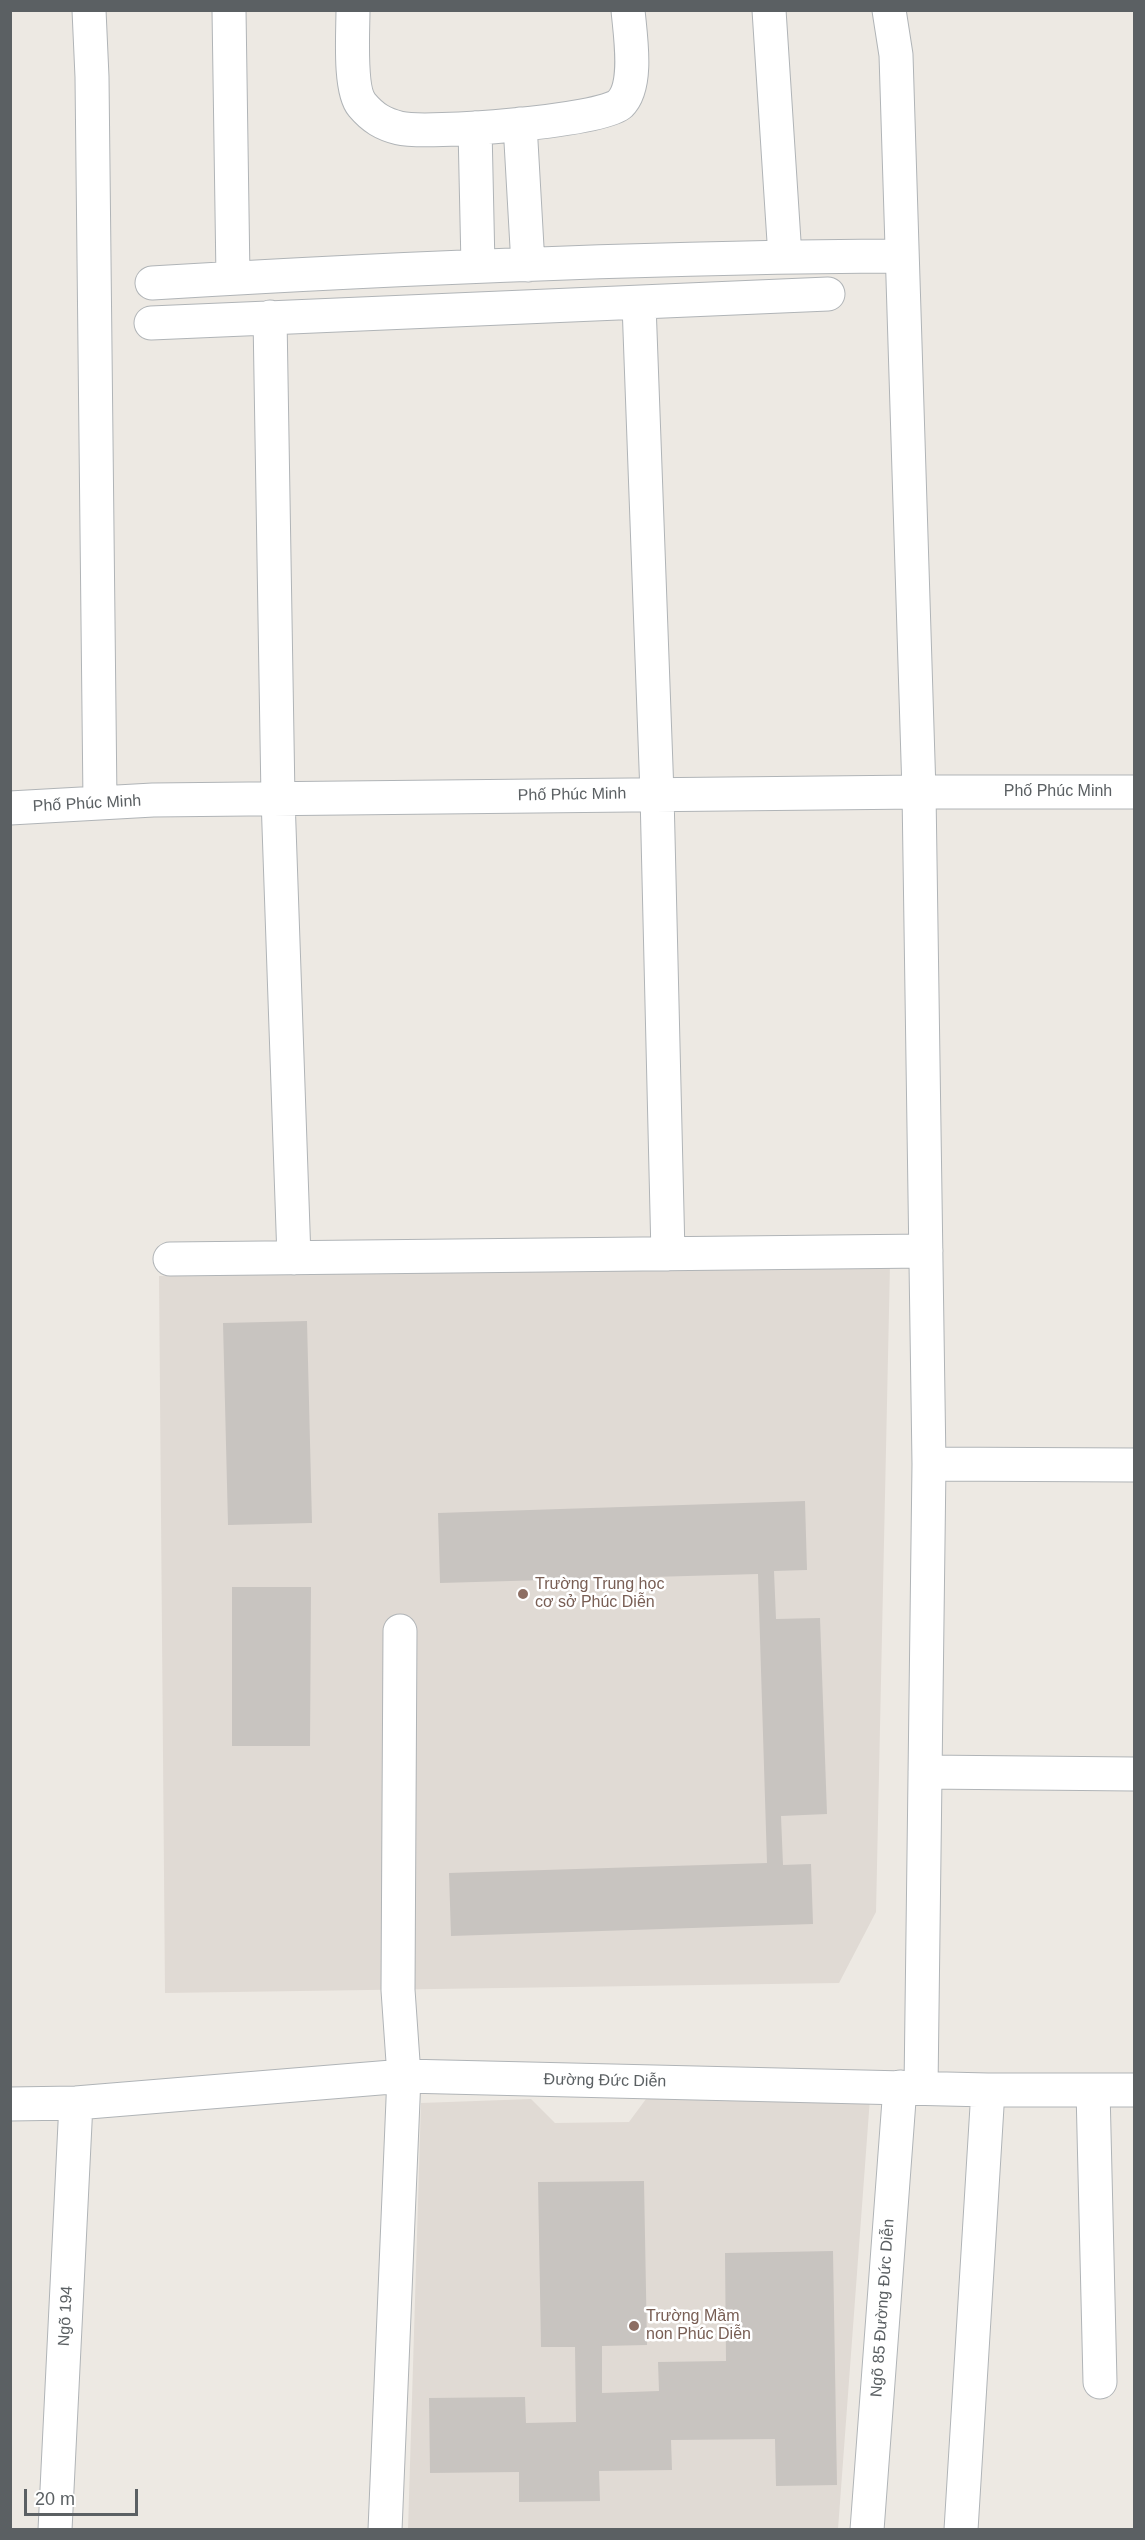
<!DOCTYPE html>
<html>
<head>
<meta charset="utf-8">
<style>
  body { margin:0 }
  #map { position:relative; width:1145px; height:2540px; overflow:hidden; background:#ede9e3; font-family:Arial,sans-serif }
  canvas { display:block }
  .frame { position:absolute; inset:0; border:12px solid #5b6063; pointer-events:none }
  .scale { position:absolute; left:24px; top:2489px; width:114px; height:27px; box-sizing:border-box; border:3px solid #5b6063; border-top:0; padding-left:8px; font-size:18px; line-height:21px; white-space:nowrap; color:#5b6063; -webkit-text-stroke:4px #fff; paint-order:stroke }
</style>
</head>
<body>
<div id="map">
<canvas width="1145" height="2540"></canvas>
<div class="frame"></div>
<div class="scale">20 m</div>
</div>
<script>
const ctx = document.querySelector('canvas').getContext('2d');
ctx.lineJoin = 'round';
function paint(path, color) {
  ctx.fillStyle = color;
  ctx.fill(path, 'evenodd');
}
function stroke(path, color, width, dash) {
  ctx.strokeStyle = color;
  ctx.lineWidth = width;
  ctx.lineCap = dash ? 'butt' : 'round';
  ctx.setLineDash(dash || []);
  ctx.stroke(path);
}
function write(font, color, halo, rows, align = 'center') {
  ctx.font = font + ' Arial,sans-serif';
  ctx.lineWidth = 5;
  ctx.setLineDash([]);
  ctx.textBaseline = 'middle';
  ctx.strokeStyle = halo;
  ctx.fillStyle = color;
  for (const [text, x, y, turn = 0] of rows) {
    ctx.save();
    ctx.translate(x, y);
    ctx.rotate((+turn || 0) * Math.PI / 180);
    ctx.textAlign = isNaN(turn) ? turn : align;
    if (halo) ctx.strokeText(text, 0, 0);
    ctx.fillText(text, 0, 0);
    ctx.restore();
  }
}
const education = new Path2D(`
  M890 1264 876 1912 839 1983 165 1993 159 1276Z
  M870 2098 838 2529 408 2530 421 2103 531 2099 555 2123 629 2122 646 2099Z`);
const building = new Path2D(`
  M307 1321 312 1523 228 1525 223 1323Z
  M805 1501 807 1570 774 1571 776 1619 820 1618 827 1814 781 1816 783 1865 811 1864 813 1924 451 1936 449 1873 767 1863 758 1574 440 1583 438 1513Z
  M232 1587H311L310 1746H232Z
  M644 2181 647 2345 602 2346V2393L659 2391 658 2362 726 2361 725 2253 833 2251 837 2485 776 2486 775 2439 671 2440 672 2470 599 2471 600 2501 519 2502V2472L430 2473 429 2398 525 2397 526 2423 576 2422 575 2347H541L538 2182Z`);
const minor = new Path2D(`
  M89 10 92 77 100 802
  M229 10 233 278
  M353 10C353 31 349 90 362 105 373 118 383 124 399 128 426 135 603 121 620 104 639 86 630 34 628 10
  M769 10 785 257
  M889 10 896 55 919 792 929 1464 921 2088
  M520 124 528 265
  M475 128 478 266
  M152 283C401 268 652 257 902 256
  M639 304 657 794 668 1254
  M270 317 278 798 294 1258
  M151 323 828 294
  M10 808 153 800 919 792H1134
  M170 1259 926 1251
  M929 1464 1134 1465
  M925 1772 1134 1774
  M1093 2090 1100 2382
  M10 2104 76 2103 404 2076 988 2090H1134
  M55 2530 76 2103
  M385 2530 404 2076 398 1990 400 1631
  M867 2530 900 2087
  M961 2530 988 2090`);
const markers = [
  [523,1594,6,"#8d6e63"],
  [634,2326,6,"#8d6e63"]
];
const streetNames = [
  ["Phố Phúc Minh",1058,792],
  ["Phố Phúc Minh",572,795,-1],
  ["Phố Phúc Minh",87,804,-3],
  ["Đường Đức Diễn",605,2081,1],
  ["Ngõ 85 Đường Đức Diễn",883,2308,-86],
  ["Ngõ 194",66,2316,-87]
];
const educationNames = [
  ["Trường Trung học",535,1585],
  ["cơ sở Phúc Diễn",535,1603],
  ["Trường Mầm",646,2317],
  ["non Phúc Diễn",646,2335]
];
paint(education, '#e0dad4');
paint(building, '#c8c4c0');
stroke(minor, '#b0b4b7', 35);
stroke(minor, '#fff', 33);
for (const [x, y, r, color] of markers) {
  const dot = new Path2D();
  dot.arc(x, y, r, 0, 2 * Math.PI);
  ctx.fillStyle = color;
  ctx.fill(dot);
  stroke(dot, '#fff', 2);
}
write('16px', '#5b6063', '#fff', streetNames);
write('16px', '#785e54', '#fff', educationNames, 'left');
</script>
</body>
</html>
